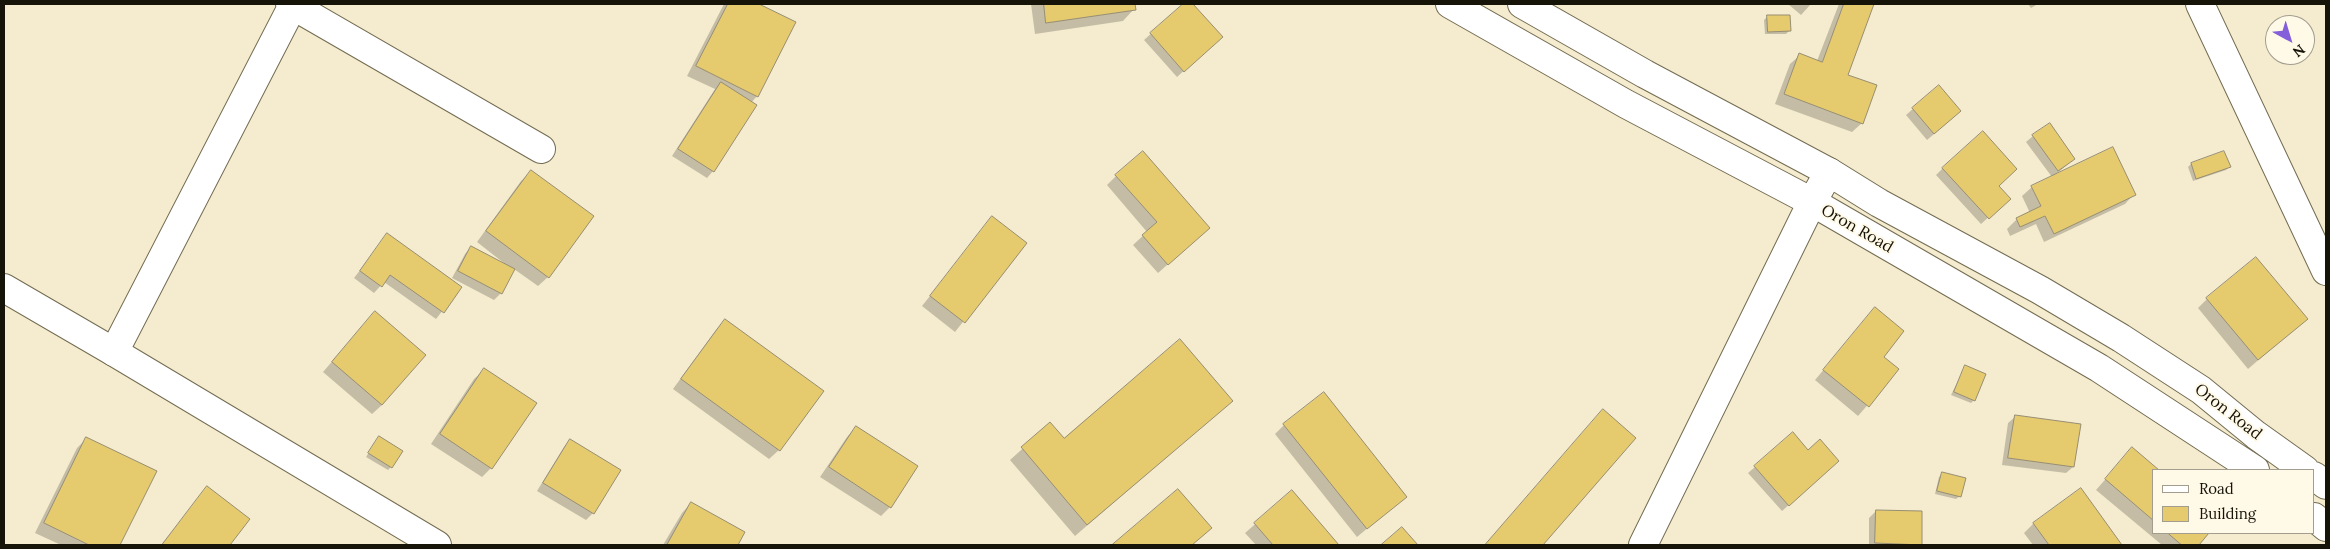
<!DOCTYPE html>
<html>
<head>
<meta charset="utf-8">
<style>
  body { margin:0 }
  #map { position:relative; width:2330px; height:549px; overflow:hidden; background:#f5eccf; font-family:Lora,serif }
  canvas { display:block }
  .frame { position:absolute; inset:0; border:5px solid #161309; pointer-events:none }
  .legend { position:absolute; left:2152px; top:469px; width:162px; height:65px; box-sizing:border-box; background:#fff9e8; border:1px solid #a29d8f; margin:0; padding:6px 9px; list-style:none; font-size:15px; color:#161309 }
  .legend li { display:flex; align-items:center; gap:10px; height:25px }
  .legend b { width:25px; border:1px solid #a29d8f }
  .north { position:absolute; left:2265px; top:15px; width:50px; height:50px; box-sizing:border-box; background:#fff9e8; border:1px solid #a29d8f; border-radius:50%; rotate:141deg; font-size:14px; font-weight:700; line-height:20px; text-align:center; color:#161309 }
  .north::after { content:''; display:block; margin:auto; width:18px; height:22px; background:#845fd9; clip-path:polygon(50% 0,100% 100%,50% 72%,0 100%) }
</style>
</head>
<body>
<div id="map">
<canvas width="2330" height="549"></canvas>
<div class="frame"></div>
<ul class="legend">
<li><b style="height:6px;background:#fff"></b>Road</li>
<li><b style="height:14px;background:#e6ca6e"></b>Building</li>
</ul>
<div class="north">N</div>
</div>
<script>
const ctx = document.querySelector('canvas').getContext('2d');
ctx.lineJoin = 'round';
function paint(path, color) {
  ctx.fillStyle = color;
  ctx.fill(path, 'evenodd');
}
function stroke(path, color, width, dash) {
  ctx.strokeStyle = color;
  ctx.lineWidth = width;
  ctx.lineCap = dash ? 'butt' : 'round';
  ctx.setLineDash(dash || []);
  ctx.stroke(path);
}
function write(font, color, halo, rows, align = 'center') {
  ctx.font = font + ' Lora,serif';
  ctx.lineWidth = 4;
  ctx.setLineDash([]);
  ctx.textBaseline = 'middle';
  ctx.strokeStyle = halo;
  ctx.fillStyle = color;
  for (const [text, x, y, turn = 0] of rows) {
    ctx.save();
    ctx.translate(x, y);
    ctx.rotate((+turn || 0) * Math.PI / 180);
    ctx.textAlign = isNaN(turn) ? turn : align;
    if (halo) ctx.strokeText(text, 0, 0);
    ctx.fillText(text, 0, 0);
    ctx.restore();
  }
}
const shadow = new Path2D(`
  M724 4H756L794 23 757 96 751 103 713 171 707 178 672 156 715 89 687 76Z
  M1031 4H1134V9L1123 21 1035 34Z
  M1184 4H1191L1221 37 1177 77 1144 40Z
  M1788 4H1811L1801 15Z
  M1839 4 1873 5 1846 75 1862 123 1852 132 1775 104 1790 64 1800 55 1817 61Z
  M2028 4H2038L2031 8Z
  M1767 17 1790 30 1786 34H1765L1764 20Z
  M1939 86 1953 118 1927 140 1906 115Z
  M2033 136 2074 159 2054 176 2134 194 2125 204 2044 242 2036 224 2010 236 2007 229 2017 219 2030 213 2022 196 2032 187 2052 177 2026 142Z
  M2191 164 2229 167 2226 170 2193 181 2188 167Z
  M1943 168 1998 186 2002 205 1981 224 1936 175Z
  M531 172 548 277 538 286 514 269 501 293 494 300 452 278 465 254 471 247 509 267 477 242 521 181Z
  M1116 176 1209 228 1158 273 1133 245 1147 232 1107 185Z
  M992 218 1025 243 955 332 922 306Z
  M387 235 461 287 436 319 384 282 374 293 354 278Z
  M2207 299 2306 319 2248 369 2198 308Z
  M1875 309 1882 357 1898 370 1858 416 1815 380Z
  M725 320 779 450 769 459 673 389 716 330Z
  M366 322 382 405 372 414 323 372Z
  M1965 367 1974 400 1971 403 1951 395Z
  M484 370 491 468 482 477 431 444 474 379Z
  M1219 412 1075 536 1010 460 1050 424 1063 440Z
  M2015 417 2073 467 2066 473 2002 465 2008 423Z
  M1592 423 1634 439 1542 545H1485Z
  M1284 425 1406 496 1357 537 1275 434Z
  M856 427 890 507 881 516 820 477 847 437Z
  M86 439 155 472 119 545H61L35 533 77 448Z
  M570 440 619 470 593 513 586 520 537 491 564 447Z
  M376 441 391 467 388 470 366 457Z
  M2132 449 2157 470H2154V533H2208L2197 545H2162L2096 490Z
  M1808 452 1831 467 1782 511 1748 473 1755 467Z
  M1942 474 1960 496 1956 499 1935 494 1939 477Z
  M207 488 248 519 228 545H161Z
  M1177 490 1201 537 1191 545H1114Z
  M2081 490 2121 545H2033L2024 533 2033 524Z
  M1292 492 1337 545H1256L1245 533Z
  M691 503 743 533 736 545H663L682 513Z
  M1876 511 1920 544 1869 545V518Z`);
const building = new Path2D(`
  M728 4H759L796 22 758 97 696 66Z
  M1044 4H1135L1136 10 1046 23Z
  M1183 4H1193L1223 37 1184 72 1150 33Z
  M1844 4H1874L1848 75 1877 85 1863 124 1784 94 1799 53 1822 62Z
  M1767 15H1790L1791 31 1768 32Z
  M721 82 757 105 714 172 678 149Z
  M1939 85 1961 111 1934 134 1912 108Z
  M2050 123 2075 159 2058 171 2032 135Z
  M1983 131 2017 169 1999 186 2011 199 1989 219 1942 168Z
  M2113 147 2136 195 2054 234 2045 216 2020 227 2016 218 2041 206 2031 186Z
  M1143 151 1210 228 1168 265 1142 235 1157 222 1115 175Z
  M2224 151 2231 167 2196 179 2191 163Z
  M531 170 594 216 549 278 486 231Z
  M992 216 1027 243 965 323 930 296Z
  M387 233 462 287 444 313 390 275 382 287 360 271Z
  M471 246 515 269 502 294 458 271Z
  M2256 257 2308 319 2258 360 2206 298Z
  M1875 307 1904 331 1884 357 1899 369 1869 407 1823 370Z
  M375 311 426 355 382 405 332 362Z
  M725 319 824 391 780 451 681 379Z
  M1180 339 1233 401 1087 525 1021 447 1050 422 1064 438Z
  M1965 365 1986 374 1975 401 1954 392Z
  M484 368 537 403 492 469 440 434Z
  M1324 392 1407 497 1367 529 1283 424Z
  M1603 409 1636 438 1543 545H1485Z
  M2015 415 2081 424 2074 467 2008 458Z
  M856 426 918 466 891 508 829 467Z
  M1793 432 1808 450 1820 439 1839 461 1789 506 1754 466Z
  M379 436 403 451 392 468 368 453Z
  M86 437 157 471 120 545H89L44 523Z
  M570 439 621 470 594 514 543 483Z
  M2132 447 2159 470H2154V521L2105 479Z
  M1942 472 1966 478 1961 497 1937 491Z
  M207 486 250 519 230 545H162Z
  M2081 488 2122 545H2049L2033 523Z
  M1178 489 1212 528 1192 545H1112Z
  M1292 490 1339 545H1273L1254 523Z
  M691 502 745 532 738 545H667Z
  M1876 510 1922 511V545L1875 543Z
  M1402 527 1418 545H1381Z
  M2168 533H2209L2199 545H2182Z`);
const street = new Path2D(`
  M290 4 541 149
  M2200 4 2326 271
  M114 352 293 5`);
const secondary = new Path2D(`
  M4 288 114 352 437 545
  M1643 545 1812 202 1829 172`);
const highway = new Path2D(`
  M1450 4 1626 104 1812 202 2099 368 2255 470
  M1522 4 1645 74 1829 172 1879 203 2040 290 2121 338 2201 390 2256 435 2305 470
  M2314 476 2326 485
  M2314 517 2326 527`);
const streetNames = [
  ["Oron Road",1857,229,30],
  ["Oron Road",2228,412,38]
];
paint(shadow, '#0003');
paint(building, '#e6ca6e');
stroke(building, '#968e73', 1);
stroke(street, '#736c52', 30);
stroke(secondary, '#736c52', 30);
stroke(highway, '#736c52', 30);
stroke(street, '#fff', 28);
stroke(secondary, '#fff', 28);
stroke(highway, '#fff', 28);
write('16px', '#161309', '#fff9e8', streetNames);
</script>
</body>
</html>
